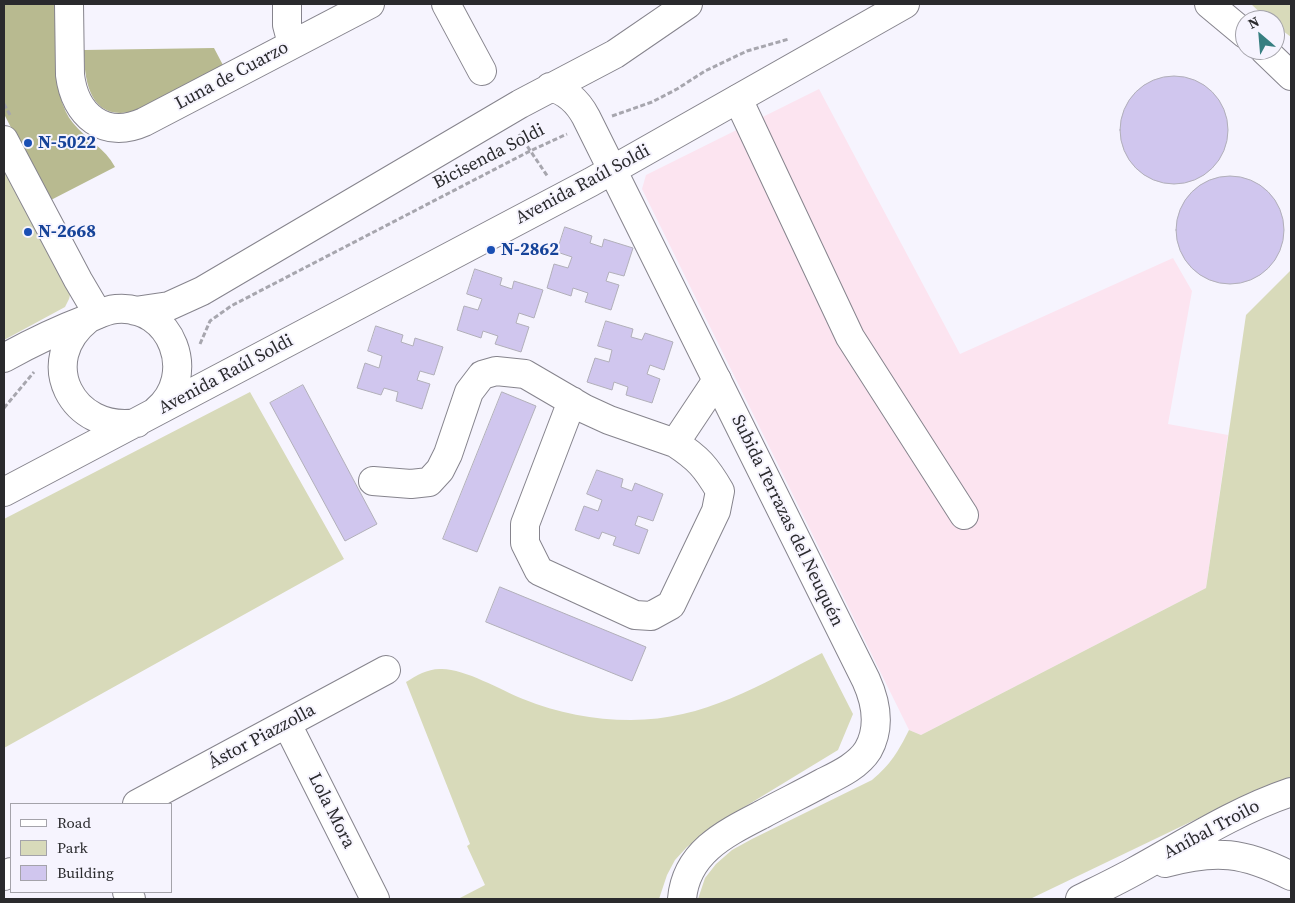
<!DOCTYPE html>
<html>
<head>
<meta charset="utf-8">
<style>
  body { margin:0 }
  #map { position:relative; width:1295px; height:903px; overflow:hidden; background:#f6f4fe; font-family:"Source Serif 4",serif }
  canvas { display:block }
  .frame { position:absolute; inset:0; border:5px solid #2a2a2d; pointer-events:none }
  .legend { position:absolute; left:10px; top:803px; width:162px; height:90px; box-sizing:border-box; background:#f6f4fe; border:1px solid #a4a3aa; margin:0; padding:6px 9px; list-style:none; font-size:15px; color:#2a2a2d }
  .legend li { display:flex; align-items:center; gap:10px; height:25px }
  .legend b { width:25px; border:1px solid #a4a3aa }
  .north { position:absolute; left:1235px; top:10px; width:50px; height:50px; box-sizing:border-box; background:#f6f4fe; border:1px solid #a4a3aa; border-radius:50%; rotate:333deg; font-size:14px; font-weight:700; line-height:20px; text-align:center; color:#2a2a2d }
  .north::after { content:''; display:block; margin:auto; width:18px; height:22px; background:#377f81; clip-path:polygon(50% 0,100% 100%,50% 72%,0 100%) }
</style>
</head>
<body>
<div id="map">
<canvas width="1295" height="903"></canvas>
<div class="frame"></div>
<ul class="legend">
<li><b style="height:6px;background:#fff"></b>Road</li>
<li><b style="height:14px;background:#d8daba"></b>Park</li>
<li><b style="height:14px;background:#d0c6ee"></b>Building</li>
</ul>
<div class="north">N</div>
</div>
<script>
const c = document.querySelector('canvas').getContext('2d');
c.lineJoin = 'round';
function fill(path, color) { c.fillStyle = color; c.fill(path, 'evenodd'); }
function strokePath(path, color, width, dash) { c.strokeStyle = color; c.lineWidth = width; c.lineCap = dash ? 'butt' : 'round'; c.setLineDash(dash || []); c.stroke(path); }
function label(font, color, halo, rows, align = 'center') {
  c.font = font + ' "Source Serif 4",serif'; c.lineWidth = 4; c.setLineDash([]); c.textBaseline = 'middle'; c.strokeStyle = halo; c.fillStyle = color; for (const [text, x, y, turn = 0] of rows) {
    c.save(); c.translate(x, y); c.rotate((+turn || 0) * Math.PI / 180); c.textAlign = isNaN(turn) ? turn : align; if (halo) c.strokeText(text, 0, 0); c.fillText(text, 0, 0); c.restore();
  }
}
const industrial = new Path2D(`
  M 819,89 L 960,354 L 1173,258 L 1192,291 L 1168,424 L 1228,435 L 1206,588 L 921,735 L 909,730 L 642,189 L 646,175 Z`);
const green = new Path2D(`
  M 1251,4 L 1291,4 L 1291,37 L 1275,25 L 1275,20 L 1268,20 Z
  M 4,166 L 70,295 L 69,299 L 65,307 L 4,340 Z
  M 1291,270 L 1291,777 L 1205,815 L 1030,899 L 698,899 L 705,878 L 716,864 L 732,850 L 752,839 L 872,780 C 891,764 898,752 909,730 L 921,735 L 1206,588 L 1246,315 Z
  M 250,392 L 344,559 L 4,748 L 4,519 Z
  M 822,653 L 853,714 L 838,750 L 718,823 L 687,847 L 675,860 L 667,875 L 659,899 L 458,899 L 485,885 L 467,846 L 470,844 L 406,682 C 417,675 429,668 442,669 C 465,669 501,690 523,699 C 558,713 593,720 631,720 C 704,720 760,685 822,653 Z`);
const forest = new Path2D(`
  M 4,4 L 57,4 C 57,39 50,95 73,123 C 86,139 105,148 115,167 L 49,201 L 4,114 Z
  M 214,48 L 224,67 C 206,76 187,85 169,95 C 158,101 147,108 134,111 C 91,122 84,83 84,50 Z`);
const building = new Path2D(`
  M1120 130a54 54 0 1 1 108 0a54 54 0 1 1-108 0Z
  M1176 230a54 54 0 1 1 108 0a54 54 0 1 1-108 0Z
  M 565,227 L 592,236 L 590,243 L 602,247 L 604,239 L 633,248 L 624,276 L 609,272 L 606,281 L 619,285 L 611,310 L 585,302 L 588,293 L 573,288 L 571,296 L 547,288 L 554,264 L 568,268 L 572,257 L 557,252 Z
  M 475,269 L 502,278 L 500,285 L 512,289 L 514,281 L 543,290 L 534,318 L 519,313 L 516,323 L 529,327 L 521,352 L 495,344 L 498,336 L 483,331 L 481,338 L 457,330 L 464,306 L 478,310 L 482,299 L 467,294 Z
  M 606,321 L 633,329 L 631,337 L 642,340 L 645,333 L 673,342 L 664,370 L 650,365 L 647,374 L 660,379 L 652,403 L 626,395 L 628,387 L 614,382 L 612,390 L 587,382 L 595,358 L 609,362 L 612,350 L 598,346 Z
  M 376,326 L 403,335 L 401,342 L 413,346 L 415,338 L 443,347 L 434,375 L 420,371 L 417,380 L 430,384 L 422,409 L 396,401 L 398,392 L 384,388 L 381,395 L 357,388 L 365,363 L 379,368 L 382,356 L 368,351 Z
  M 303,385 L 377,524 L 345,541 L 270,403 Z
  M 502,392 L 536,406 L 477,552 L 443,539 Z
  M 597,470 L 623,479 L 621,487 L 632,491 L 635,483 L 663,494 L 653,521 L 638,516 L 635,525 L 648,530 L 639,554 L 613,545 L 616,537 L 602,532 L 599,539 L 575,530 L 584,506 L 598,511 L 602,500 L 587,494 Z
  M 500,587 L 646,647 L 632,681 L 486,622 Z`);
const path = new Path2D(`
  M 4,104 L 10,115
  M 612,116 L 652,102 L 677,89 L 705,71 L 747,51 L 789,39
  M 519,134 L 548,177
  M 200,344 L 210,321 L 231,306 L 530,151 L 567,134
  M 4,408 L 34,372`);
const minor = new Path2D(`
  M 69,4 L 70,75 C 75,115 104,140 144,122 L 370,4
  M 287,4 L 287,25 L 292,44
  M 446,4 L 482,71
  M 1209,4 L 1245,34
  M 1264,50 L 1291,76
  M 738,99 L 850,337 L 964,515
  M 4,140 L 78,280 L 98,314
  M 572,401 L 525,524 L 525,543 L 539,571 L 635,615 L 651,616 L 671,605 L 716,511 L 720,491 C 706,467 698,458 675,443
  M 373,481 L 411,484 L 429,482 L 440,470 L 448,454 L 469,392 L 482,375 L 496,371 L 525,374 L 585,409 L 609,420 L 675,443 L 717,380
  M 287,724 L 375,899
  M 137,804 L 386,670
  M 1165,863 C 1216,849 1244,852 1291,876
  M 4,876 L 11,872
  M 127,892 L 131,899
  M 1080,899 C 1098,890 1117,881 1135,871 C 1186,843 1235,811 1291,792`);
const major = new Path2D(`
  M 550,87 C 567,91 578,102 586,117 L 866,680 C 876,702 881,727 868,750 C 858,766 838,775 822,783 C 802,794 781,804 761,815 C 724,834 686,853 682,899
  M 135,311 L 169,306 L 202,291 L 520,104 L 615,54 L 688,4
  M 88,319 C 35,361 72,433 137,423
  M 4,358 C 31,343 58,330 87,319 C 97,315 105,310 116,309 C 172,304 199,376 156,411
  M 4,492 L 591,182 L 905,4`);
const markers = [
  [28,143,5,"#1a4fb4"],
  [28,232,5,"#1a4fb4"],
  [491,250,5,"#1a4fb4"]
];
const streetNames = [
  ["Luna de Cuarzo",232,76,-28],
  ["Bicisenda Soldi",489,157,-27],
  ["Avenida Raúl Soldi",583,185,-28],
  ["Avenida Raúl Soldi",226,375,-28],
  ["Subida Terrazas del Neuquén",787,521,64],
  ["Ástor Piazzolla",262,737,-28],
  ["Lola Mora",331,811,63],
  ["Aníbal Troilo",1212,830,-28]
];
const transitNames = [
  ["N-5022",38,143],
  ["N-2668",38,232],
  ["N-2862",501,250]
];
fill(industrial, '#fce4f0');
fill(green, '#d8daba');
fill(forest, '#b8ba90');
fill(building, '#d0c6ee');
strokePath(building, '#b1afb9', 1);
strokePath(minor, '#86848d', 30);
strokePath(major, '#86848d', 30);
strokePath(path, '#a7a6ae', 3, [5, 2.5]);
strokePath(minor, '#fff', 28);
strokePath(major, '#fff', 28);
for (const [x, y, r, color] of markers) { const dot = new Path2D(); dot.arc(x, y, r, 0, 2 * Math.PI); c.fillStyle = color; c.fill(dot); strokePath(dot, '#f6f4fe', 2); }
label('18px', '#2a2a2d', '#f6f4fe', streetNames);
label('bold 18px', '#164399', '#f6f4fe', transitNames, 'left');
</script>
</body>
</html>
